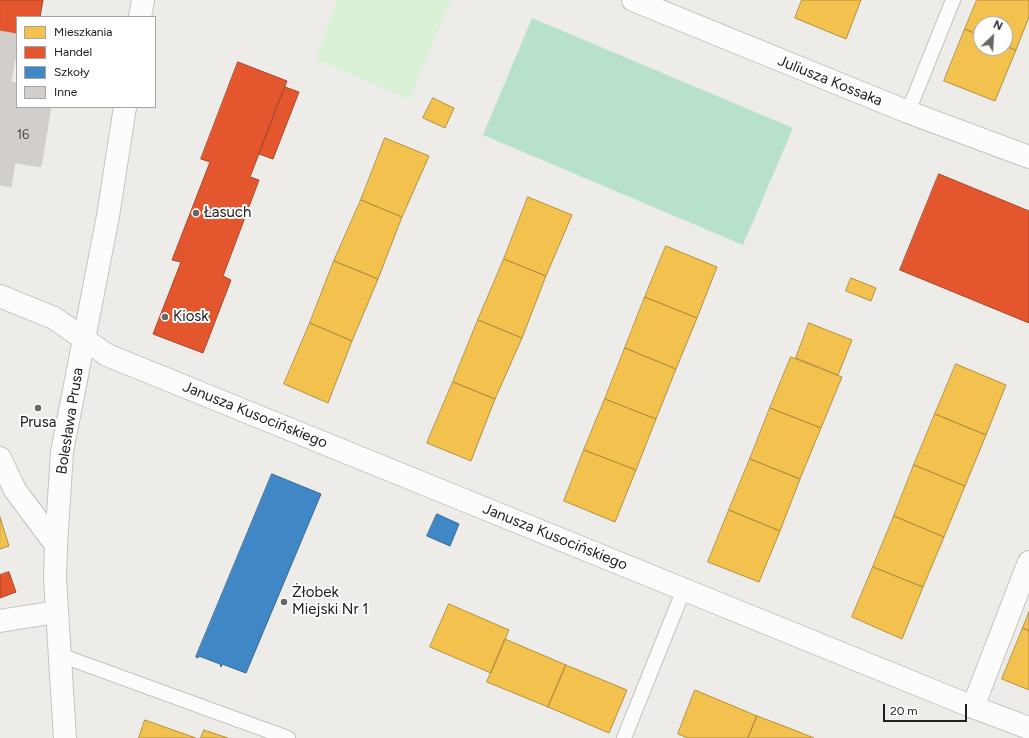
<!DOCTYPE html>
<html>
<head>
<meta charset="utf-8">
<style>
  body { margin:0 }
  #map { position:relative; width:1029px; height:738px; overflow:hidden; background:#eeece9; font-family:Figtree,sans-serif }
  canvas { display:block }
  .legend { position:absolute; left:16px; top:16px; width:140px; height:92px; box-sizing:border-box; background:#fff; border:1px solid #a6a6a6; margin:0; padding:5px 7px; list-style:none; font-size:12px; color:#202020 }
  .legend li { display:flex; align-items:center; gap:8px; height:20px }
  .legend b { width:20px; border:1px solid #a6a6a6 }
  .north { position:absolute; left:973px; top:16px; width:40px; height:40px; box-sizing:border-box; background:#fff; border:1px solid #a6a6a6; border-radius:50%; rotate:25deg; font-size:11px; font-weight:700; line-height:16px; text-align:center; color:#202020 }
  .north::after { content:''; display:block; margin:auto; width:14px; height:18px; background:#686766; clip-path:polygon(50% 0,100% 100%,50% 72%,0 100%) }
  .scale { position:absolute; left:883px; top:704px; width:84px; height:18px; box-sizing:border-box; border:2px solid #202020; border-top:0; padding-left:5px; font-size:12px; line-height:14px; white-space:nowrap; color:#202020; -webkit-text-stroke:3px #fff; paint-order:stroke }
</style>
</head>
<body>
<div id="map">
<canvas width="1029" height="738"></canvas>
<ul class="legend">
<li><b style="height:11px;background:#f2c14e"></b>Mieszkania</li>
<li><b style="height:11px;background:#e4572e"></b>Handel</li>
<li><b style="height:11px;background:#3f88c5"></b>Szkoły</li>
<li><b style="height:11px;background:#d1cecc"></b>Inne</li>
</ul>
<div class="north">N</div>
<div class="scale">20 m</div>
</div>
<script>
const c = document.querySelector('canvas').getContext('2d');
c.lineJoin = 'round';
function fill(path, color) { c.fillStyle = color; c.fill(path, 'evenodd'); }
function strokePath(path, color, width, dash) { c.strokeStyle = color; c.lineWidth = width; c.lineCap = dash ? 'butt' : 'round'; c.setLineDash(dash || []); c.stroke(path); }
function label(font, color, halo, rows, align = 'center') {
  c.font = font + ' Figtree,sans-serif'; c.lineWidth = 4; c.setLineDash([]); c.textBaseline = 'middle'; c.strokeStyle = halo; c.fillStyle = color; for (const [text, x, y, turn = 0] of rows) {
    c.save(); c.translate(x, y); c.rotate((+turn || 0) * Math.PI / 180); c.textAlign = isNaN(turn) ? turn : align; if (halo) c.strokeText(text, 0, 0); c.fillText(text, 0, 0); c.restore();
  }
}
const park = new Path2D(`
  M 337,0 L 451,0 L 409,100 L 316,59 Z`);
const pitch = new Path2D(`
  M 532,18 L 793,128 L 743,245 L 483,135 Z`);
const homes = new Path2D(`
  M 802,0 L 861,0 L 846,39 L 795,18 Z
  M 977,0 L 1029,0 L 1029,17 L 1016,50 L 1005,46 L 1005,24 L 981,24 L 981,36 L 965,29 Z
  M 965,29 L 981,36 L 981,48 L 1005,48 L 1005,46 L 1016,50 L 995,101 L 944,81 Z
  M 433,98 L 454,108 L 445,128 L 423,118 Z
  M 385,138 L 429,156 L 402,217 L 361,200 Z
  M 528,197 L 572,215 L 546,276 L 504,259 Z
  M 361,200 L 402,217 L 378,279 L 334,261 Z
  M 666,246 L 717,267 L 697,318 L 645,297 Z
  M 504,259 L 546,276 L 522,338 L 478,320 Z
  M 334,261 L 378,279 L 352,341 L 310,323 Z
  M 851,278 L 876,288 L 871,301 L 846,291 Z
  M 645,297 L 697,318 L 676,369 L 625,348 Z
  M 478,320 L 522,338 L 495,399 L 453,382 Z
  M 310,323 L 352,341 L 328,403 L 284,384 Z
  M 809,323 L 852,340 L 838,375 L 796,358 Z
  M 625,348 L 676,369 L 656,419 L 605,399 Z
  M 791,357 L 842,377 L 821,428 L 770,408 Z
  M 956,364 L 1006,385 L 986,435 L 935,414 Z
  M 453,382 L 495,399 L 471,461 L 427,443 Z
  M 605,399 L 656,419 L 636,470 L 584,450 Z
  M 770,408 L 821,428 L 800,479 L 750,459 Z
  M 935,414 L 986,435 L 965,486 L 914,465 Z
  M 584,450 L 636,470 L 615,522 L 564,501 Z
  M 750,459 L 800,479 L 780,531 L 729,510 Z
  M 914,465 L 965,486 L 944,537 L 894,516 Z
  M 729,510 L 780,531 L 759,582 L 708,562 Z
  M 894,516 L 944,537 L 923,587 L 873,567 Z
  M 0,517 L 9,546 L 0,549 Z
  M 873,567 L 923,587 L 902,639 L 852,617 Z
  M 449,604 L 509,630 L 491,673 L 430,647 Z
  M 1029,612 L 1029,631 L 1023,628 Z
  M 1023,628 L 1029,631 L 1029,690 L 1002,679 Z
  M 505,639 L 566,665 L 548,707 L 487,682 Z
  M 566,665 L 627,690 L 609,733 L 548,707 Z
  M 695,690 L 757,716 L 748,738 L 688,738 L 678,734 Z
  M 757,716 L 789,728 L 814,738 L 748,738 Z
  M 145,720 L 173,730 L 196,738 L 139,738 Z
  M 204,730 L 228,738 L 201,738 Z`);
const shops = new Path2D(`
  M 0,0 L 43,0 L 40,17 L 17,17 L 17,34 L 0,31 Z
  M 238,62 L 287,81 L 250,177 L 259,180 L 223,276 L 231,280 L 203,353 L 153,334 L 181,262 L 172,260 L 210,162 L 201,159 Z
  M 285,87 L 299,92 L 273,159 L 259,154 Z
  M 939,174 L 1029,211 L 1029,323 L 900,270 Z
  M 9,572 L 16,592 L 0,598 L 0,575 Z`);
const schools = new Path2D(`
  M 272,474 L 321,494 L 246,673 L 222,664 L 221,667 L 220,664 L 199,656 L 198,658 L 196,657 Z
  M 437,514 L 459,524 L 450,546 L 427,536 Z`);
const building = new Path2D(`
  M 0,31 L 17,34 L 17,48 L 11,82 L 17,83 L 17,107 L 51,107 L 41,167 L 15,163 L 11,187 L 0,185 Z`);
const service = new Path2D(`
  M 908,112 L 953,0
  M 60,655 L 288,738
  M 624,738 L 684,589`);
const minor = new Path2D(`
  M 633,0 L 908,112 L 1029,157
  M 0,296 L 54,318 L 107,355 L 973,707 L 1029,728
  M 0,458 L 15,490 L 56,545
  M 0,621 L 56,612
  M 973,707 L 1029,562`);
const tertiary = new Path2D(`
  M 140,17 L 143,0
  M 65,738 L 55,578 L 56,545 L 62,452 L 108,216 L 125,107`);
const markers = [
  [196,213,4,"#686766"],
  [165,317,4,"#686766"],
  [38,408,4,"#686766"],
  [284,602,4,"#686766"]
];
const numberNames = [
  ["16",23,135]
];
const streetNames = [
  ["Juliusza Kossaka",830,81,22],
  ["Janusza Kusocińskiego",255,415,22],
  ["Bolesława Prusa",70,421,-81],
  ["Janusza Kusocińskiego",555,537,22]
];
const poiNames = [
  ["Łasuch",204,213],
  ["Kiosk",173,317],
  ["Prusa",38,423,"center"],
  ["Żłobek",292,593],
  ["Miejski Nr 1",292,610]
];
fill(park, '#daf1d7');
fill(pitch, '#b8e1cc');
fill(homes, '#f2c14e');
strokePath(homes, '#b39140', 1);
fill(shops, '#e4572e');
strokePath(shops, '#a9462a', 1);
fill(schools, '#3f88c5');
strokePath(schools, '#366994', 1);
fill(building, '#d1cecc');
strokePath(building, '#d1cecb', 1);
strokePath(service, '#c4c3c1', 16);
strokePath(minor, '#c4c3c1', 24);
strokePath(tertiary, '#c4c3c1', 24);
strokePath(service, '#fcfcfc', 14);
strokePath(minor, '#fcfcfc', 22);
strokePath(tertiary, '#fcfcfc', 22);
for (const [x, y, r, color] of markers) { const dot = new Path2D(); dot.arc(x, y, r, 0, 2 * Math.PI); c.fillStyle = color; c.fill(dot); strokePath(dot, '#fff', 1.5); }
label('13px', '#4c4c4b', null, numberNames);
label('15px', '#202020', '#fff', streetNames);
label('15px', '#202020', '#fff', poiNames, 'left');
</script>
</body>
</html>
